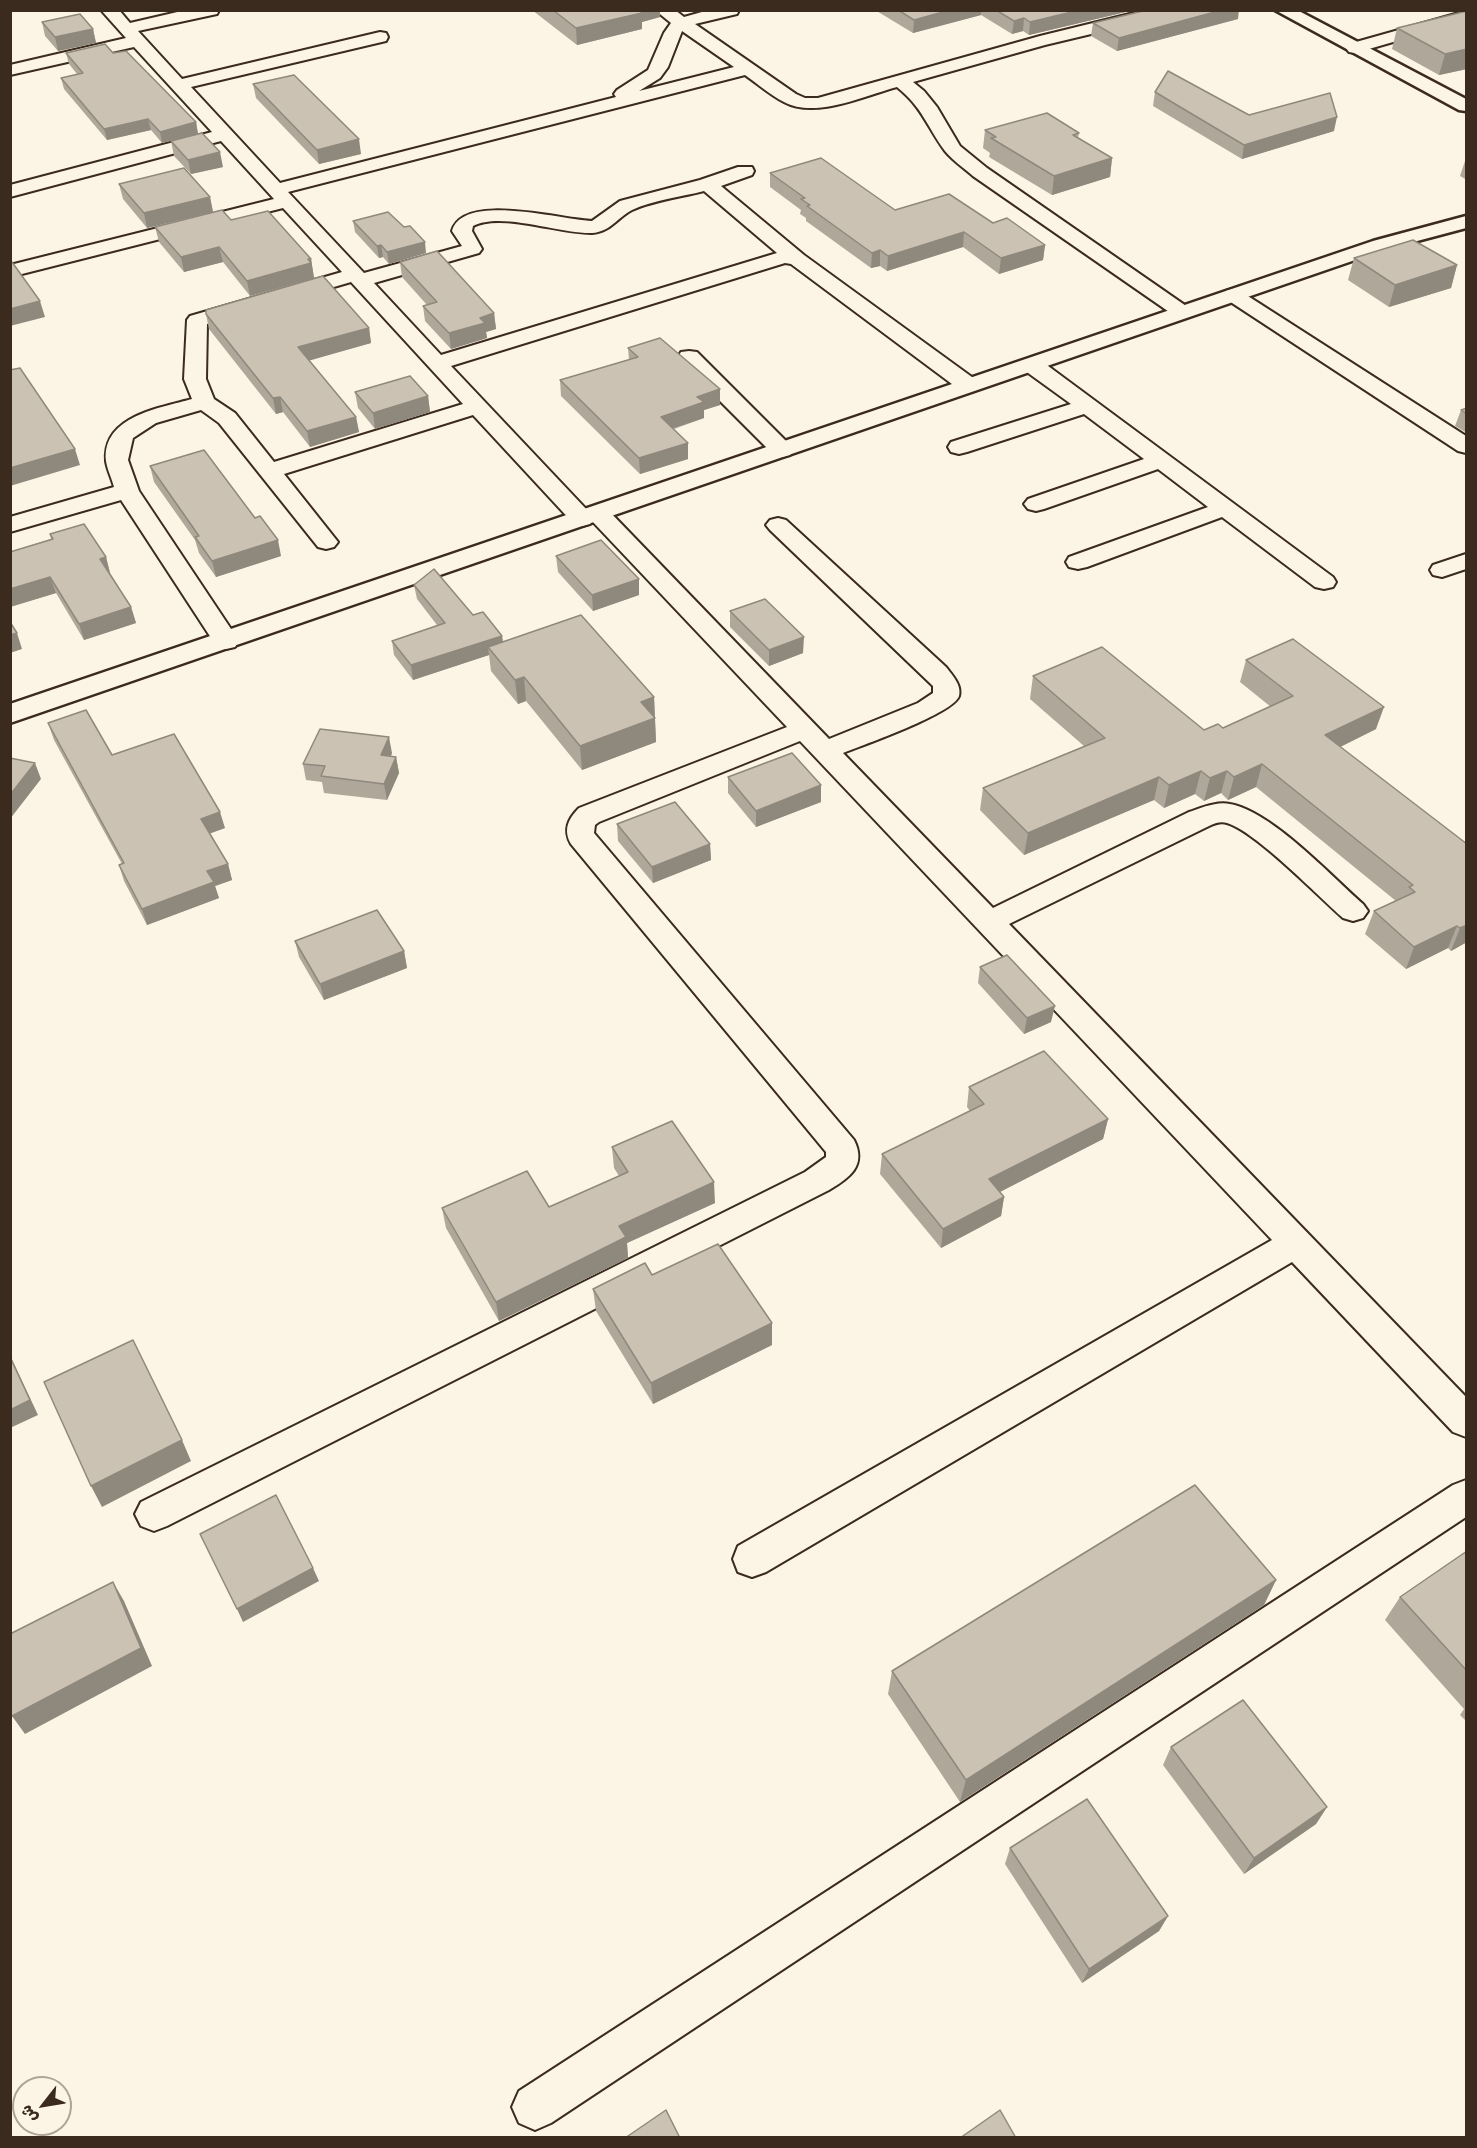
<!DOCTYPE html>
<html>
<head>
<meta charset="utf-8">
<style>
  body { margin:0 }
  #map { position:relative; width:1477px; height:2148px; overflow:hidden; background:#fcf5e5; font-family:"Patrick Hand","Playpen Sans Arabic",sans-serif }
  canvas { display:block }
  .frame { position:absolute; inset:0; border:12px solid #3b2a1e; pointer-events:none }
  .north { position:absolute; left:12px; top:2076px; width:60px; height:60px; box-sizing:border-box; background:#fcf5e5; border:2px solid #afa495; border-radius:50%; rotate:239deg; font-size:16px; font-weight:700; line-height:24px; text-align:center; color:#3b2a1e }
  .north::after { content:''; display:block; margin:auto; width:21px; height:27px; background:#3b2a1e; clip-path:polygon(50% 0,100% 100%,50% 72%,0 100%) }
</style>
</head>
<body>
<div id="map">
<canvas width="1477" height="2148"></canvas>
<div class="frame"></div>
<div class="north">ش</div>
</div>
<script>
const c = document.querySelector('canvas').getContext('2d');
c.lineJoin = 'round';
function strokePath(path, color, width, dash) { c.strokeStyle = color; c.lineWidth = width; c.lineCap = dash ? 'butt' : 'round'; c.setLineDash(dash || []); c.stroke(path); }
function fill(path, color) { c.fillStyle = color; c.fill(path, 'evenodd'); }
const minor = new Path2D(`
  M 101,10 L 119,10 L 130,23 L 186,10 L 219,10 L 217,14 L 138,31 L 182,79 L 380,32 L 386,33 L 388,37 L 386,41 L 191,87 L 280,183 L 616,97 L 614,94 L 617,90 L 648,70 L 664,33 L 671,23 L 655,10 L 675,10 L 684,17 L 709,10 L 739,10 L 737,14 L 695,24 L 796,94 L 805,98 L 818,98 L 1040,36 L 1146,10 L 1177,10 L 1175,14 L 1045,45 L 913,82 L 924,91 L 937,107 L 960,146 L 987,168 L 1189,308 L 1192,312 L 1189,316 L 1182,318 L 1175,316 L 973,176 C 964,168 952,160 945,151 C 926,125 923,108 897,87 C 864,96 815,119 784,102 C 770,95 758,84 745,75 L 288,192 L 364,273 L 462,246 L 452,231 C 463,192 561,220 592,221 L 620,201 L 700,180 L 738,167 L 752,167 L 754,171 L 752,175 L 721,186 L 804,255 L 976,380 L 979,385 L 976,390 L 968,392 L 960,390 L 791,264 L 785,263 L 451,366 L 588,511 L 598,506 L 606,508 L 829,739 L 918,703 L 933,693 L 933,686 L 770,530 L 766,525 L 770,520 L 778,518 L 786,520 L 946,667 C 952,675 962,685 959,696 C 954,713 863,745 843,753 L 993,908 L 1189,812 C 1201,808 1217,801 1230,804 C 1271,811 1331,876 1363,904 L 1368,911 L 1363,918 L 1353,921 L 1343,918 C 1318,896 1255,831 1227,823 C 1221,821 1215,823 1209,826 L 1009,924 L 1466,1397 L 1466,1437 L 1453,1432 L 1292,1262 L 766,1572 L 752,1577 L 738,1572 L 733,1559 L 738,1546 L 1272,1240 L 800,741 L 599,822 L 595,825 L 594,833 L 854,1140 C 867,1166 849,1178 829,1190 L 167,1526 L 154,1531 L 141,1526 L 135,1514 L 141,1502 L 805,1172 L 826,1157 L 826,1152 L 571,844 C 563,830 568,819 579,808 L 787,727 L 592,521 L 590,524 L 582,526 L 574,524 L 473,415 L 284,474 L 338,542 L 334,547 L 326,549 L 318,547 L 219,423 L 201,410 L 156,423 L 133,438 L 128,460 L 139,491 L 239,641 L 235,647 L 226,649 L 217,647 L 121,500 L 10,532 L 10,517 L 114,487 C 112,479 107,469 106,461 C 102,416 160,408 192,399 L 184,379 L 187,320 L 190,316 L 342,272 L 283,208 L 10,277 L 10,265 L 274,199 L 221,141 L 10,197 L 10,185 L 212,132 L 134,47 L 10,75 L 10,65 L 126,38 ZM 682,31 L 734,67 L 639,91 L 660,78 L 668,67 ZM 704,191 L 777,253 L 441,355 L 374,283 L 479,253 L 482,249 L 472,231 L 473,226 C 501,211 560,234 592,233 C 610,232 618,217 632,210 C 653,200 681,197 704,191 ZM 351,282 L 463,404 L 274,462 L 235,413 L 214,399 L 206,379 L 207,324 Z
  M 1466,11 L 1466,21 L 1355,53 L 1349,52 L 1346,48 L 1349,44 Z
  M 1233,289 L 1240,291 L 1466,436 L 1466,453 L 1458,451 L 1226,299 L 1223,295 L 1226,291 Z
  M 689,351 L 697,352 L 790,445 L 793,450 L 790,455 L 782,457 L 774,455 L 681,362 L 678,357 L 681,352 Z
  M 1032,359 L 1040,360 L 1333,577 L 1336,582 L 1333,587 L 1324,589 L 1315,587 L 1222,517 L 1087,567 L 1078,569 L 1069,567 L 1066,562 L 1069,557 L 1208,507 L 1158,469 L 1044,509 L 1036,511 L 1028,509 L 1024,504 L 1028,499 L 1144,459 L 1084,414 L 967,452 L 959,454 L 951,452 L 948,447 L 951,442 L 1071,404 L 1024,370 L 1021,365 L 1024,360 Z
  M 1466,554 L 1466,569 L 1442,577 L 1433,575 L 1430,570 L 1433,565 Z
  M 1466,1480 L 1466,1517 L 551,2123 L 535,2130 L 519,2123 L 512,2107 L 519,2091 L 1453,1485 Z`);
const secondary = new Path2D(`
  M 1275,10 L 1297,10 L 1466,99 L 1466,111 L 1459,110 Z
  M 1466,216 L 1466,228 L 1387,249 L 10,723 L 10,704 L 1373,241 Z`);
const wall = new Path2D(`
  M 532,10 L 660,10 L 660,17 L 642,22 L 642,29 L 577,45 Z
  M 875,10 L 1134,10 L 1029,35 L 1023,31 L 1012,34 L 981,15 L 913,33 Z
  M 1467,11 L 1467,69 L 1439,75 L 1392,49 L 1397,28 Z
  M 1238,19 L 1117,51 L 1091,36 L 1093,23 Z
  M 42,22 L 93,29 L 96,43 L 58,51 L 45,36 Z
  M 66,53 L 113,53 L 196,122 L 198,134 L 162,143 L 151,130 L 107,140 L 64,89 L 61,78 L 77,74 L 69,64 Z
  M 253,84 L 361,154 L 319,164 L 256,98 Z
  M 1155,92 L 1249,115 L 1334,131 L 1242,159 L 1153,106 Z
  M 985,130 L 1079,133 L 1078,138 L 1112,158 L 1110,177 L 1052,195 L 989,157 L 990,153 L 983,148 Z
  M 171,141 L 223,167 L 191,174 L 174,156 Z
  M 1467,155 L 1467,180 L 1460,176 Z
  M 770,173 L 895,210 L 993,223 L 1045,245 L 1043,260 L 999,274 L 963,247 L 887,271 L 880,266 L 871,268 L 806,221 L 806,218 L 800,214 L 801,210 L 770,187 Z
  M 119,184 L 210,197 L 213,212 L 147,228 L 123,199 Z
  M 231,220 L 311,259 L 314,278 L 250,296 L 223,262 L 184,272 L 159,242 L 155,227 Z
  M 353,221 L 426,253 L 389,264 L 383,257 L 379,258 L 355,232 Z
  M 1354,258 L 1457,265 L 1451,288 L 1389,307 L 1348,280 Z
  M 400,262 L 494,313 L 496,329 L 486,332 L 487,338 L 451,349 L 425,321 L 423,306 L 427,305 L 402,277 Z
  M 206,314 L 369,328 L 371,343 L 309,360 L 356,417 L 359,432 L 310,447 L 283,412 L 276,414 L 209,329 Z
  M 628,348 L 720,405 L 704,410 L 704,418 L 674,429 L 688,443 L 688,459 L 640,474 L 561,396 L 560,380 L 629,360 Z
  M 355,392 L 428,396 L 430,412 L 375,429 L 358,408 Z
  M 1467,408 L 1467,433 L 1455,426 L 1461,410 Z
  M 150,466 L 281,556 L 216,577 L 199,553 L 195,540 L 154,482 Z
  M 50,534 L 106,557 L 110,573 L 131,607 L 136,623 L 84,640 L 56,593 L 10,607 L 10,552 L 51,539 Z
  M 556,556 L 639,595 L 593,611 L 558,572 Z
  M 414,585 L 473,615 L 502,636 L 503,642 L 654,697 L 656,742 L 582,770 L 526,701 L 518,704 L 491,671 L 489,655 L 413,680 L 394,655 L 392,641 L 437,625 L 417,599 Z
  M 730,611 L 803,653 L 769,666 L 730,627 Z
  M 1246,660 L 1376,729 L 1340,747 L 1467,844 L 1467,942 L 1451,951 L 1448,948 L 1406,969 L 1365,934 L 1374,911 L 1396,901 L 1256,787 L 1228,800 L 1221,793 L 1204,801 L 1195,794 L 1164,808 L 1154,800 L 1024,855 L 980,810 L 983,788 L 1084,746 L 1030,699 L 1033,676 L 1204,730 L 1223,728 L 1271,707 L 1240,682 Z
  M 48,723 L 112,755 L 225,828 L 210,833 L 228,864 L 232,880 L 215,886 L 219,898 L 147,925 L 124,881 L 119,865 L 122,864 L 54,740 Z
  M 392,753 L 391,756 L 396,757 L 399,773 L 387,800 L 324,793 L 322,782 L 306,780 L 303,764 Z
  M 728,777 L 821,785 L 821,802 L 756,827 L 728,793 Z
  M 617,824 L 710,844 L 711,860 L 653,883 L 618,841 Z
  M 295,941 L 404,951 L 407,968 L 324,1000 L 299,957 Z
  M 980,967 L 1051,1022 L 1024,1034 L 978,983 Z
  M 969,1087 L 1108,1119 L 1103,1139 L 1000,1192 L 1004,1197 L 1001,1216 L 941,1248 L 880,1174 L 882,1154 L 970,1111 L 967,1107 Z
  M 612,1147 L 715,1203 L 627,1243 L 628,1258 L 499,1321 L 446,1228 L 442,1208 L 549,1207 L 619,1176 L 614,1168 Z
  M 652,1275 L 772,1323 L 772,1345 L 653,1404 L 596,1311 L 593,1289 Z
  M 1467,1551 L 1467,1722 L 1460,1715 L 1464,1709 L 1385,1620 L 1400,1597 Z
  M 1276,1580 L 1264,1605 L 960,1802 L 888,1694 L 892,1671 Z
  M 1171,1747 L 1327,1807 L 1316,1824 L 1244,1874 L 1163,1765 Z
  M 1010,1848 L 1168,1916 L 1159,1931 L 1082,1983 L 1005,1864 Z`);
const shadedWall = new Path2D(`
  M 634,10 L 660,10 L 660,17 L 642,22 L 642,29 L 577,45 L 576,28 Z
  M 950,10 L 981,10 L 981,15 L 913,33 L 914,20 Z
  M 1080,10 L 1134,10 L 1029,35 L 1030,22 Z
  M 1222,10 L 1239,10 L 1238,19 L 1117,51 L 1119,38 Z
  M 1024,18 L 1023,31 L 1012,34 L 1014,21 Z
  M 93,29 L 96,43 L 58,51 L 55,37 Z
  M 1467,49 L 1467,69 L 1439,75 L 1445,54 Z
  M 1337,117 L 1334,131 L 1242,159 L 1244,145 Z
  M 148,119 L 151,130 L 107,140 L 104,129 Z
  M 196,122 L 198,134 L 162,143 L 160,132 Z
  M 359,139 L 361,154 L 319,164 L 317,150 Z
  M 220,152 L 223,167 L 191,174 L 188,160 Z
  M 1112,158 L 1110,177 L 1052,195 L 1054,176 Z
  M 210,197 L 213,212 L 147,228 L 144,213 Z
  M 964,232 L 963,247 L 887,271 L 888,256 Z
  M 425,242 L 426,253 L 389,264 L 387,252 Z
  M 381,245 L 383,257 L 379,258 L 377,246 Z
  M 1045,245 L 1043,260 L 999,274 L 1001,258 Z
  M 219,247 L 223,262 L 184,272 L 181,257 Z
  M 880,250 L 880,266 L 871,268 L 872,253 Z
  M 311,259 L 314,278 L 250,296 L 247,281 Z
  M 1457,265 L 1451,288 L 1389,307 L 1395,285 Z
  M 40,301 L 45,317 L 10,326 L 10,309 Z
  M 494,313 L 496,329 L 486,332 L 487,338 L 451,349 L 449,333 L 480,318 Z
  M 369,328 L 371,343 L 301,363 L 298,347 Z
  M 720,389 L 720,405 L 704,410 L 704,418 L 662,432 L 661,417 L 697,397 Z
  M 428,396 L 430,412 L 375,429 L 373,413 Z
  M 280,397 L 283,412 L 276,414 L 273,398 Z
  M 356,417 L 359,432 L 310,447 L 307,431 Z
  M 688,443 L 688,459 L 640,474 L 639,458 Z
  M 75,449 L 80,465 L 10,486 L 10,468 Z
  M 278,540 L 281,556 L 216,577 L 212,561 Z
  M 106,557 L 110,573 L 105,575 L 100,559 Z
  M 50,577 L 56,593 L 10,607 L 10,589 Z
  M 639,579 L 639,595 L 593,611 L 592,595 Z
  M 131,607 L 136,623 L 84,640 L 79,624 Z
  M 17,633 L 22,649 L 10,653 L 10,635 Z
  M 502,636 L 504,650 L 488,647 L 489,655 L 413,680 L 411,665 Z
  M 804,637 L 803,653 L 769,666 L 769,650 Z
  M 524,677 L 526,701 L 518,704 L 515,680 Z
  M 654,697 L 656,742 L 582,770 L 580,746 L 641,702 Z
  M 1384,707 L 1376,729 L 1318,758 L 1325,735 Z
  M 389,737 L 392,753 L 384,771 L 381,755 Z
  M 396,757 L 399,773 L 387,800 L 384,784 Z
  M 35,763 L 41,779 L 10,819 L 10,795 Z
  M 1262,764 L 1256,787 L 1228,800 L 1234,777 Z
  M 1201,771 L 1195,794 L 1164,808 L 1169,785 Z
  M 1227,771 L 1221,793 L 1204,801 L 1210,778 Z
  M 1159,777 L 1154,800 L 1024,855 L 1028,833 Z
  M 821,785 L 821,802 L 756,827 L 756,811 Z
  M 220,812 L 225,828 L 206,835 L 201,819 Z
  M 710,844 L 711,860 L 653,883 L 652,867 Z
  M 228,864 L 232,880 L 215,886 L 219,898 L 147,925 L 142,909 L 207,871 Z
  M 1467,925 L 1467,942 L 1451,951 L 1460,928 Z
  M 1457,926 L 1448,948 L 1406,969 L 1414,947 Z
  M 404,951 L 407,968 L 324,1000 L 320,984 Z
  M 1055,1006 L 1051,1022 L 1024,1034 L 1027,1018 Z
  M 1108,1119 L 1103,1139 L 986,1199 L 989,1179 Z
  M 714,1182 L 715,1203 L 627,1243 L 628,1258 L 499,1321 L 496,1302 L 619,1226 Z
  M 1004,1197 L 1001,1216 L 941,1248 L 943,1229 Z
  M 772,1323 L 772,1345 L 653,1404 L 651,1383 Z
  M 10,1355 L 38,1415 L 10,1428 Z
  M 182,1440 L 191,1461 L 102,1507 L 91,1486 Z
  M 313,1568 L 319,1581 L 243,1622 L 237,1609 Z
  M 1276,1580 L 1264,1605 L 960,1802 L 966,1780 Z
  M 113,1582 L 124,1601 L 152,1666 L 25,1734 L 12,1716 Z
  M 1327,1807 L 1316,1824 L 1244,1874 L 1254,1858 Z
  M 1168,1916 L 1159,1931 L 1082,1983 L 1089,1969 Z`);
const building = new Path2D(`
  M 553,10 L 639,10 L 642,13 L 576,28 Z
  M 898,10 L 950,10 L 914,20 Z
  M 996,10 L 1080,10 L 1030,22 L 1024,18 L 1014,21 Z
  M 1147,10 L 1222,10 L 1119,38 L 1093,23 Z
  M 1467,11 L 1467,49 L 1445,54 L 1397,28 Z
  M 80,14 L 93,29 L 55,37 L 42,22 Z
  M 105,44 L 113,53 L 126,51 L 196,122 L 160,132 L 148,119 L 104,129 L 61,78 L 83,73 L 66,53 Z
  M 1168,71 L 1249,115 L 1330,93 L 1337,117 L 1244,145 L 1155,92 Z
  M 294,75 L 359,139 L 317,150 L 253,84 Z
  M 1047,113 L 1079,133 L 1073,135 L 1112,158 L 1054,176 L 991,138 L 996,137 L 985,130 Z
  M 202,133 L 220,152 L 188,160 L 171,141 Z
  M 821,158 L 895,210 L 949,194 L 993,223 L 1007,218 L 1045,245 L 1001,258 L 964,232 L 888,256 L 880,250 L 872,253 L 807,206 L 810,205 L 801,199 L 805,198 L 770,173 Z
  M 184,168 L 210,197 L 144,213 L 119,184 Z
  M 222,210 L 231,220 L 268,211 L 311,259 L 308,259 L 311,263 L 247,281 L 219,247 L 181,257 L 155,227 Z
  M 388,212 L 404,227 L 410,226 L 425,242 L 387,252 L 381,245 L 377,246 L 353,221 Z
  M 1413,240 L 1457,265 L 1395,285 L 1354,258 Z
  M 437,251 L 494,313 L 480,318 L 485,323 L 449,333 L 423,306 L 437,302 L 400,262 Z
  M 12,262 L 40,301 L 10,309 L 10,263 Z
  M 323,276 L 369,328 L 298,347 L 356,417 L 307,431 L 280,397 L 273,398 L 206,314 L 206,310 Z
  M 660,338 L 720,389 L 697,397 L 704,402 L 661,417 L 688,443 L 639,458 L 560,380 L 638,357 L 628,348 Z
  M 20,368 L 75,449 L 10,468 L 10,370 Z
  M 410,376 L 428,396 L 373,413 L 355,392 Z
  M 1467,408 L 1467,414 L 1461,410 Z
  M 204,450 L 255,518 L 260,516 L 278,540 L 212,561 L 195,537 L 199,536 L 150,466 Z
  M 84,524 L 106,557 L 100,559 L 131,607 L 79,624 L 50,577 L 10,589 L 10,552 L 53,539 L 50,534 Z
  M 601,540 L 639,579 L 592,595 L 556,556 Z
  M 434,569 L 473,615 L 483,612 L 502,636 L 411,665 L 392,641 L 445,623 L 414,585 Z
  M 765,599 L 804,637 L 769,650 L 730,611 Z
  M 581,615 L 654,697 L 641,702 L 655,718 L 580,746 L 524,677 L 515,680 L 488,647 Z
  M 10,622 L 17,633 L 10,635 Z
  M 1293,639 L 1384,707 L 1325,735 L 1467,844 L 1467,925 L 1460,928 L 1457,926 L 1414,947 L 1374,911 L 1415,892 L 1409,887 L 1413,885 L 1262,764 L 1234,777 L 1227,771 L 1210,778 L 1201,771 L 1169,785 L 1159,777 L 1028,833 L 983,788 L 1105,738 L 1033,676 L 1102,647 L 1204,730 L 1218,724 L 1223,728 L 1293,696 L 1246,660 Z
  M 86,710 L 112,755 L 174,734 L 220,812 L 201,819 L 228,864 L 207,871 L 214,882 L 142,909 L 119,865 L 124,863 L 48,723 Z
  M 320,729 L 389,737 L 381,755 L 396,757 L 384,784 L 321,776 L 325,766 L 303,764 Z
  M 792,753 L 821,785 L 756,811 L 728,777 Z
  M 10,758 L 35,763 L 10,795 Z
  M 675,802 L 710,844 L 652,867 L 617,824 Z
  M 377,910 L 404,951 L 320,984 L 295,941 Z
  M 1007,955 L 1055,1006 L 1027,1018 L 980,967 Z
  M 1044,1051 L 1108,1119 L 989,1179 L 1004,1197 L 943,1229 L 882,1154 L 984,1104 L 969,1087 Z
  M 672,1121 L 714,1182 L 619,1226 L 626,1237 L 496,1302 L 442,1208 L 527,1171 L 549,1207 L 628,1172 L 612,1147 Z
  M 718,1244 L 772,1323 L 651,1383 L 593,1289 L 645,1263 L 652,1275 Z
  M 133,1340 L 182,1440 L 91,1486 L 44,1382 Z
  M 10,1357 L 30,1400 L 10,1410 Z
  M 1195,1485 L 1276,1580 L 966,1780 L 892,1671 Z
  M 276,1495 L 313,1568 L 237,1609 L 200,1534 Z
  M 1467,1551 L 1467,1671 L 1400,1597 Z
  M 113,1582 L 141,1648 L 12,1716 L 10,1713 L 10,1634 Z
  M 1243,1700 L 1327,1807 L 1254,1858 L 1171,1747 Z
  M 1087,1799 L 1168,1916 L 1089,1969 L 1010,1848 Z
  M 666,2110 L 680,2138 L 625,2138 Z
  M 1000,2110 L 1016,2138 L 960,2138 Z`);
strokePath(minor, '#3b2a1e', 4);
strokePath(secondary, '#3b2a1e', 5);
fill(minor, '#fcf5e5');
fill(secondary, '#fcf5e5');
fill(wall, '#afa79a');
fill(shadedWall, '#8f887d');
fill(building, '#ccc2b3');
strokePath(building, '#8f887d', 1.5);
</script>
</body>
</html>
